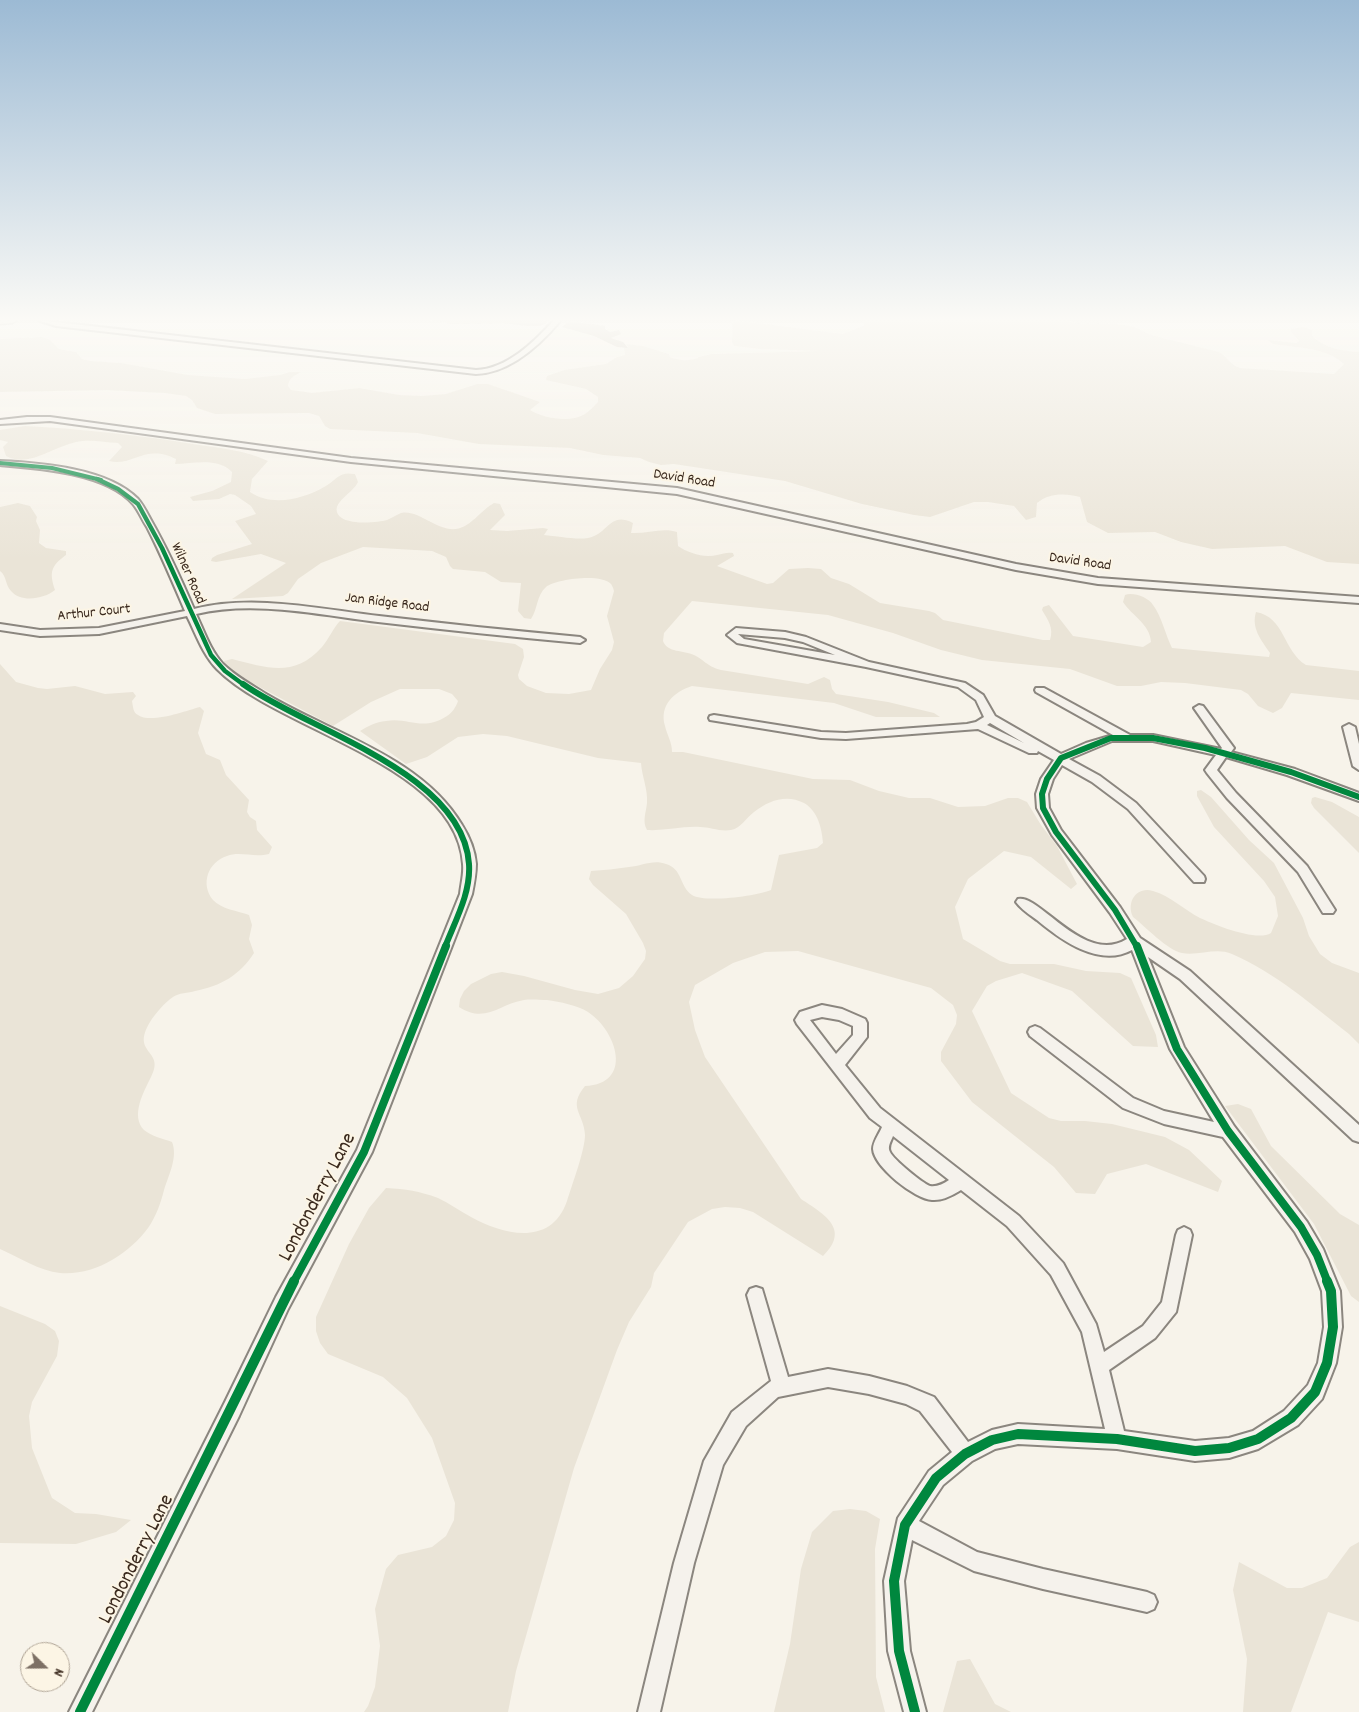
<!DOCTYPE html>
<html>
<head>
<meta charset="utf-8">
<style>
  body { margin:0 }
  #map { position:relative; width:1359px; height:1712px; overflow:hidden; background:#f7f3ea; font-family:Dekko,sans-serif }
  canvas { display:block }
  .north { position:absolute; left:20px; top:1642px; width:50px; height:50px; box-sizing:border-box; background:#fcf5e5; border:1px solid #afa495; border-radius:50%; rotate:112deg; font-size:14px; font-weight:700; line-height:20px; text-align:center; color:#3b2a1e }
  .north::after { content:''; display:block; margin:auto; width:18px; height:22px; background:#7d7065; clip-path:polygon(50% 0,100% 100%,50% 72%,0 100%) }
</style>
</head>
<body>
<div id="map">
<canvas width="1359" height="1712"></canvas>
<div class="north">N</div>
</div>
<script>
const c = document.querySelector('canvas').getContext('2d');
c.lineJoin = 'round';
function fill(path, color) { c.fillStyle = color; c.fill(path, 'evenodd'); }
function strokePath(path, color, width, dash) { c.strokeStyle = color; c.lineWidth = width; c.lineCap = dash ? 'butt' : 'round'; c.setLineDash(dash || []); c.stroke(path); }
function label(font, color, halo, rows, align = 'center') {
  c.font = font + ' Dekko,sans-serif'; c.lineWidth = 4; c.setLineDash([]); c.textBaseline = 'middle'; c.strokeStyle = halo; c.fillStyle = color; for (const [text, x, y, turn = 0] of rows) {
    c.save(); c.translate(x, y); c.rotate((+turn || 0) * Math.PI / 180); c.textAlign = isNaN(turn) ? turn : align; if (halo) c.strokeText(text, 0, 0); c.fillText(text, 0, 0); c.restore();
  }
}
const green = new Path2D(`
  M 733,320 L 842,334 L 864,326 L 864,320 L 1065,320 L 1075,323 L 1118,324 L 1134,327 L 1151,335 L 1219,352 C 1228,357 1230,365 1240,368 L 1334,374 L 1344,364 C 1326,347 1296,348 1273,344 L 1268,340 L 1296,343 L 1299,341 L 1291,332 L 1291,329 L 1304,327 L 1312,330 L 1312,336 C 1324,348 1342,351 1359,352 L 1359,564 L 1327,562 L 1285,546 L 1212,549 L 1181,542 L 1155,532 L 1108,533 L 1087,522 L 1080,497 C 1065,493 1049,493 1037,503 L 1036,517 L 1026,520 L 1014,506 L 988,502 L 974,502 L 930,517 L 914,515 L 862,504 L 785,481 L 674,464 L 661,465 L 649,462 L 640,458 L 603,455 L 570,448 L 479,444 L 417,433 L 330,429 L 325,426 L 319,416 L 309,413 L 215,414 L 197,408 L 192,400 L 186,396 L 165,393 L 107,390 L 0,392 L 0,339 L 42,337 L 49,339 L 59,349 L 76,352 L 82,359 L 90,361 L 121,363 L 188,375 L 245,379 L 280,375 L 290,372 L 301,372 C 294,376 289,378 288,386 L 291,390 L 312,393 L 359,388 L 399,395 L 422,396 L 446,394 L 477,384 L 488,384 L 540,402 L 530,410 C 542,418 570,423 583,415 C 589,412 594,406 598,402 L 598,397 L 586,389 L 546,380 L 547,376 L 564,370 L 606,364 L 617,357 L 625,355 L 624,348 L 628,347 L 626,344 L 643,346 L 669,354 L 670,357 C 680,361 688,361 698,358 L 698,357 L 712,354 L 818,351 L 760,349 L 734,346 L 732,342 Z
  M 25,426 C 82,429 138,435 193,444 C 219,448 245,450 268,461 L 252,479 L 250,492 C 272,507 303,499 324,487 C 337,480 338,471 355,474 L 358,482 C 354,492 334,501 337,512 C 341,526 376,523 387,520 C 392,518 396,515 401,513 C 418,509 436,531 456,529 C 471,527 481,510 494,503 L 500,504 L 505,515 L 490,530 L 507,531 L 543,528 L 548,529 L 544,535 C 558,536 575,540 588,538 C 609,534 609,511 633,523 L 631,533 C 646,534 663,527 677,532 L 678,546 C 688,553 704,558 717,555 C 723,554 727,552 733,553 L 734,556 L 717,566 L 767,584 L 773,583 L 789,569 L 808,568 L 821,569 L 831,578 L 849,584 L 880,603 L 929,611 L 935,613 L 943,620 L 1043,640 L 1050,640 C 1054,628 1048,620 1042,610 L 1043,607 L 1049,605 L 1073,636 L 1143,647 L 1151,642 C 1150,624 1132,616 1123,602 L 1125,595 C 1133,592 1148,597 1153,605 C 1161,615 1166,636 1172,648 L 1269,657 L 1270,653 C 1261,640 1251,628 1256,612 C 1285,617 1283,651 1306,665 L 1359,671 L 1359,700 L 1291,693 L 1282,708 L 1273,713 L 1258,706 L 1248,694 L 1241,690 L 1185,683 L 1161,682 L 1141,686 L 1117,686 L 1070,669 L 982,660 L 941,650 L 893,633 L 828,615 L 692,601 L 664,633 L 663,641 C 667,653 684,650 694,655 C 705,660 706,666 721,670 L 808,684 L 824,677 L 830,680 L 832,689 L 836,694 L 888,702 L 934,713 L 940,717 L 876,717 L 834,703 L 692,686 C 674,692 659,705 665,726 C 667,735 672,742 672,752 L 683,752 L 813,779 L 850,780 L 879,791 L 909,798 L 930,798 L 958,807 L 985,806 L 1008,798 L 1018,798 L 1027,802 L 1041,825 L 1057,846 L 1077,884 L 1071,889 L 1031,857 L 1004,851 L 968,879 L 955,907 L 963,939 L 1000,961 L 1010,964 L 1054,964 L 1086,971 L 1120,973 L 1131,978 L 1156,1035 L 1158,1047 L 1133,1046 L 1072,991 L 1022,973 L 996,981 L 987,986 L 972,1011 L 1011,1093 L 1049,1118 L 1061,1121 L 1085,1121 L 1112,1124 L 1165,1137 L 1189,1150 L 1222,1181 L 1218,1192 L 1146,1164 L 1107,1174 L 1095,1194 L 1076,1193 L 1054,1167 L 972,1102 L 941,1061 L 941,1052 L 956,1024 L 957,1015 L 953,1005 L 931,988 L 798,951 L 765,952 L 733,963 L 695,985 L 689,1002 L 695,1030 L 705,1057 L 801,1199 C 824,1214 851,1229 823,1256 L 753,1212 L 740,1208 L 725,1207 L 712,1209 L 688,1222 L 654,1273 L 651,1287 L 629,1322 L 617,1350 L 574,1468 L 516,1671 L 508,1712 L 364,1712 L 368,1706 L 375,1687 L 380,1646 L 375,1609 L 386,1569 L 398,1555 L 432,1547 L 446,1536 L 454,1520 L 455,1503 L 432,1438 L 407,1398 L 383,1377 L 328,1354 L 320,1343 L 316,1331 L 316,1317 L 349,1244 L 369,1208 L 386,1188 C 406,1189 419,1191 438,1198 C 449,1203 460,1211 471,1217 C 504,1235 551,1247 567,1201 C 572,1185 585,1150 585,1135 C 584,1113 567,1108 585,1086 C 634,1084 617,1031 588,1012 C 577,1005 560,1002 547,1000 C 540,1000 531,999 524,1000 C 499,1004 486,1024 459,1007 L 460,999 L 464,991 L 471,984 L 491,974 L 502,972 L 524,976 L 575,990 L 598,994 L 619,988 L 633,976 L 645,959 L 646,951 L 643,943 L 626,914 L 593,885 L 589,879 L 591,871 C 604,870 616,869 629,867 C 642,866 653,859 666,864 C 683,869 679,886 692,895 C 705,903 757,896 771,890 L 779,855 L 817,848 L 823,843 C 822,829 818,811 804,803 C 787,794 769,800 754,812 C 746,818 741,828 731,830 C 720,832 710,827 700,827 C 682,826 665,831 647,830 C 642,821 646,813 647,803 C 648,789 642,777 641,763 L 598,758 L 507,736 L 483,734 L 458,737 L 427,757 L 406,764 L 360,731 C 368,726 376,722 386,721 C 409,717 422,732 447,716 C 452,713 456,707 458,701 L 452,694 L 439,689 L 400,689 L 371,702 L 333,726 L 250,682 L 224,665 L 224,661 L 232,659 C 268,668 294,678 322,647 C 329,639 333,628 340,621 L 515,644 L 523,649 L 524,657 L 518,675 L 519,679 L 527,686 L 546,693 L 569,694 L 591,690 L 600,669 L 612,650 L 614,642 L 607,616 L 614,591 C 614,590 612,585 611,584 C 601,573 556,579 546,587 C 536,596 538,609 531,619 L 524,618 L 518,611 L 521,583 L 501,582 L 485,572 L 453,569 L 450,566 L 446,557 L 432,551 L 363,547 L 321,563 L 298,579 L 288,593 L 283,596 L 232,599 L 286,563 L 261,554 L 216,562 L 211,561 L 212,558 L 217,555 L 252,544 L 235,521 L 256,514 L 251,506 L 235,495 L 230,494 L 219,499 L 193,501 L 190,497 L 212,491 L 231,482 L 232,472 C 217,457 194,464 175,464 L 176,459 C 145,443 133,467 109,461 L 122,447 L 118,443 C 104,442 89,439 76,442 C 52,447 30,468 6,456 L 3,447 L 8,442 L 0,440 L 0,430 Z
  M 18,503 L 30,506 L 37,517 L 36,521 L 40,530 L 39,543 L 46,548 L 66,551 L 66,555 C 51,566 49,572 55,590 C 44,599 21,603 11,591 C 5,585 7,576 0,571 L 0,507 Z
  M 0,664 L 16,682 L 38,688 L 47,689 L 75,686 L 105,694 L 133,692 L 136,696 L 132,701 C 133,706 133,713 138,715 C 151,724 185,711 200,707 L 204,711 L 198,733 L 206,754 L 220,760 L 226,775 L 249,800 L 247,812 L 250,817 L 256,821 L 257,830 L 272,847 L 269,854 C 254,858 240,851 227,856 C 208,862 200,884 213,900 C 221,909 238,911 249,915 L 252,925 L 249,939 L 254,953 C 240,975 221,986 195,991 C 189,993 178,993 173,997 C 165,1002 155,1014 150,1022 C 130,1055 166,1049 151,1077 C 144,1091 130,1116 144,1130 C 151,1136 164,1139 172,1142 C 178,1157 169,1174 164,1190 C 161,1202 156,1217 148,1228 C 129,1254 94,1276 60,1273 C 40,1271 18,1257 0,1249 Z
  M 1201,790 L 1211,797 L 1249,840 L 1274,863 L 1303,918 L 1309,936 L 1320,954 L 1332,963 L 1359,973 L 1359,1044 L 1349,1034 C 1312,1005 1276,973 1232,954 C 1216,947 1199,956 1182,953 C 1167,950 1146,927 1133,917 C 1126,903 1136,886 1153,891 C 1171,896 1184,910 1200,918 C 1215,925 1257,942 1271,933 L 1278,916 L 1275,897 L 1264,881 L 1214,827 L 1197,796 L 1197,791 Z
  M 1315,797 L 1332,802 L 1359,817 L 1359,853 L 1314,808 L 1311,803 L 1312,798 Z
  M 1238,1104 L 1251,1109 L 1271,1146 L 1340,1214 L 1359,1225 L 1359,1302 L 1351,1296 L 1314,1224 L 1225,1106 Z
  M 0,1306 L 45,1324 L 55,1331 L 59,1341 L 57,1356 L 32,1402 L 29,1416 L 32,1448 L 52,1498 L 75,1513 L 96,1514 L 131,1520 L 116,1532 L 76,1544 L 0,1543 Z
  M 850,1509 L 866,1511 L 880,1519 L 875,1549 L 876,1677 L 885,1712 L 774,1712 L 790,1644 L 801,1569 L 812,1532 L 833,1511 Z
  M 1359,1542 L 1359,1622 L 1328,1612 L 1291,1712 L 1243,1712 L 1247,1659 L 1233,1590 L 1239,1562 L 1287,1588 L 1302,1588 L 1327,1578 L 1350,1547 Z
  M 970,1659 L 995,1704 L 1011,1712 L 943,1712 L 957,1661 Z`);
const water = new Path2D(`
  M 428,320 L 543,320 L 548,322 L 540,326 L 528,326 L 503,323 L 454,324 Z
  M 569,321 L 605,326 L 605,329 L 610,332 L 619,330 L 621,334 L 611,338 L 623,342 L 628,348 L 617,347 L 594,336 L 562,327 Z`);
const street = new Path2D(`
  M 38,320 L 476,370 C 507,369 534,342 554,320 L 561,320 C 540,345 510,373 476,374 L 56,326 Z
  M 27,417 L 50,417 L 351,458 L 677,488 L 1016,564 L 1098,578 L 1359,597 L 1359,603 L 1098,584 L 1016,570 L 677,494 L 351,462 L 50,421 L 0,424 L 0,420 Z
  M 0,461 C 41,463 108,468 138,499 C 144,506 148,515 152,522 C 168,550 181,579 194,609 C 254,594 318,609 379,616 C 446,624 513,631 580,637 L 585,640 L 580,643 C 513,637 446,630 378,622 C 319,615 255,600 196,614 C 204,631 210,650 223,664 C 235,676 252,685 266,694 C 331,733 422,757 462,825 C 469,836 475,851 476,864 C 476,874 474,884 472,894 L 372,1152 L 288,1309 L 239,1416 L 92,1712 L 69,1712 L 225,1402 L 276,1297 L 357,1150 L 460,894 C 461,884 464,874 463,864 C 457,764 278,731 217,669 C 203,655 196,634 187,616 L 99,634 L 40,636 L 0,630 L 0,624 L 40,630 L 99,628 L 185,611 C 173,583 161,554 147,527 C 142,520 139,511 133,504 C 107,473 38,468 0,465 Z
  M 736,628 L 785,632 L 806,637 L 869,662 L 965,683 L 983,695 L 995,716 L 1061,754 L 1086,743 L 1113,735 L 1036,692 L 1035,690 L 1036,688 L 1044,688 L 1130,735 L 1153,735 L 1221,749 L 1222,748 L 1194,708 L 1199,705 L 1203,706 L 1234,748 L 1231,752 L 1295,769 L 1359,793 L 1359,801 L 1287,775 L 1226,757 L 1217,770 L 1236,793 L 1307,866 L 1335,910 L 1333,913 L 1323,913 L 1298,872 L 1227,798 L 1207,773 L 1205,770 L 1216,755 L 1153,741 L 1112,741 L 1069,759 L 1100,776 L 1136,803 L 1204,876 L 1205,879 L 1204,882 L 1194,882 L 1128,809 L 1092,782 L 1062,765 L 1053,779 L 1048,794 L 1049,808 L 1061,830 L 1120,907 L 1140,938 L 1190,971 L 1359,1125 L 1359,1142 L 1353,1140 L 1180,979 L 1148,957 L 1184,1047 L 1234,1126 L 1307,1222 L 1323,1249 L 1340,1291 L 1342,1327 L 1336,1363 L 1322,1399 L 1298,1425 L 1258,1449 L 1229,1458 L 1195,1461 L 1117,1449 L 1018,1444 L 995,1449 L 972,1461 L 943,1485 L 919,1521 L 977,1552 L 1043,1569 L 1147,1592 L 1154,1595 L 1157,1602 L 1154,1609 L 1147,1612 L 1043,1589 L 974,1571 L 912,1540 L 904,1581 L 910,1651 L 926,1712 L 904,1712 L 888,1651 L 884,1581 L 898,1518 L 929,1471 L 952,1452 L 920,1411 L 906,1404 L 869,1394 L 828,1387 L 778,1397 L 746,1426 L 723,1465 L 694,1563 L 660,1712 L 638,1712 L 674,1563 L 704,1461 L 732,1412 L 771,1381 L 747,1295 L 750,1289 L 756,1287 L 762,1289 L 788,1377 L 828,1369 L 869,1376 L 907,1386 L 934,1397 L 968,1442 L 992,1430 L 1018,1424 L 1105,1429 L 1082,1332 L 1051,1275 L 1007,1226 L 961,1190 C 953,1195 942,1201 932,1200 C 915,1199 874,1167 873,1149 C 873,1142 879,1134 882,1127 L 870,1118 L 797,1024 L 795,1020 L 800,1012 L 822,1005 L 842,1009 L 865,1019 L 867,1023 L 867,1037 L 845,1065 L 880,1108 L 1019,1216 L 1063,1263 L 1096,1324 L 1104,1352 L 1143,1326 L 1162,1302 L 1176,1235 L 1178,1230 L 1184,1227 L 1190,1230 L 1192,1235 L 1176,1312 L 1155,1338 L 1109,1370 L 1124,1431 L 1195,1441 L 1229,1438 L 1253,1431 L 1284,1411 L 1308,1385 L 1318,1363 L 1324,1327 L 1322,1291 L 1310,1259 L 1295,1232 L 1223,1137 L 1164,1124 L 1123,1108 L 1030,1036 L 1028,1032 L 1030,1028 L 1035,1026 L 1040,1028 L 1133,1098 L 1164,1111 L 1214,1122 L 1170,1049 L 1132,950 C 1099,968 1061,940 1037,920 C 1030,915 1021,909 1016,902 L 1018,899 C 1039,893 1084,966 1127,939 L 1110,913 L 1052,835 L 1037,808 L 1036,794 L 1041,779 L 1054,760 L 1038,751 L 1037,753 L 1029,753 L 978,729 L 846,739 L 821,738 L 710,720 L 709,718 L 710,716 L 714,715 L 821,732 L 846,733 L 967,724 L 976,722 L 984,717 L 976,700 L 958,687 L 866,667 L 737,643 L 727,635 ZM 738,634 L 785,638 L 803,642 L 835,655 L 744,639 ZM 990,723 L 1024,743 L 987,725 ZM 822,1017 L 839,1020 L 853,1026 L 853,1035 L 836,1054 L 810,1020 ZM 893,1136 L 949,1180 C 943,1184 937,1187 930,1186 C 922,1183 893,1159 890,1152 C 887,1147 891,1141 893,1136 Z
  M 1349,724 L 1355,727 L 1359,744 L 1359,770 L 1353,766 L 1343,727 Z`);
const primary = new Path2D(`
  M 0,320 L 17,320 L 12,323 L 0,324 Z`);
const cyclewayFar4 = new Path2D(`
  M 0,463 L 52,468 L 101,480`);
const cyclewayFar3 = new Path2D(`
  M 97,479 L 118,489 L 138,504 L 162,548 L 211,655 L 225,671 L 244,685`);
const cyclewayFar2 = new Path2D(`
  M 243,684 C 307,730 463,772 469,864 C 471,893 455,921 445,947
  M 1137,947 L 1115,910 L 1056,832 L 1043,808 L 1042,794 L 1047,779 L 1061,758 L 1111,738 L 1153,738 L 1205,748 L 1291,772 L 1359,797`);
const cyclewayFar1 = new Path2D(`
  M 1137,946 L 1177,1049 L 1228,1131 L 1301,1227 L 1317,1255 L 1328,1283
  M 293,1283 L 364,1152 L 446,946`);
const cycleway = new Path2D(`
  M 80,1712 L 294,1281
  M 915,1712 L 899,1651 L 894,1581 L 905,1525 L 936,1478 L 965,1454 L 992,1440 L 1018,1434 L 1117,1439 L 1195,1451 L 1229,1448 L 1258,1439 L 1291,1418 L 1315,1392 L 1327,1363 L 1333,1327 L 1331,1291 L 1327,1281`);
const farStreetnames = [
  ["David Road",684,480,9],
  ["David Road",1080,563,8],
  ["Wilner Road",187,574,66],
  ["Jan Ridge Road",387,604,7],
  ["Arthur Court",94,614,-6]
];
const nearStreetnames = [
  ["Londonderry Lane",319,1198,-62],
  ["Londonderry Lane",138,1560,-63]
];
fill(green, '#eae4d7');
fill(water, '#cac2b5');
strokePath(street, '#8b867f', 4);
strokePath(primary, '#8b867f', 3);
fill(street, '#f5f2ec');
fill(primary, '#f5f2ec');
strokePath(cyclewayFar4, '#00873e', 4);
strokePath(cyclewayFar3, '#00873e', 4.5);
strokePath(cyclewayFar2, '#00873e', 6);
strokePath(cyclewayFar1, '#00873e', 8);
strokePath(cycleway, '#00873e', 10);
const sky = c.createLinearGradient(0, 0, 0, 560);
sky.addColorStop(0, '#9cbad4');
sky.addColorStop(0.57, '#fbfaf6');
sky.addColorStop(1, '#fbfaf600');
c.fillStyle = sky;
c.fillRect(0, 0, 1359, 560);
label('15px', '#3b2a1e', '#fcf5e5', farStreetnames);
label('21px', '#3b2a1e', '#fcf5e5', nearStreetnames);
</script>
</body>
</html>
